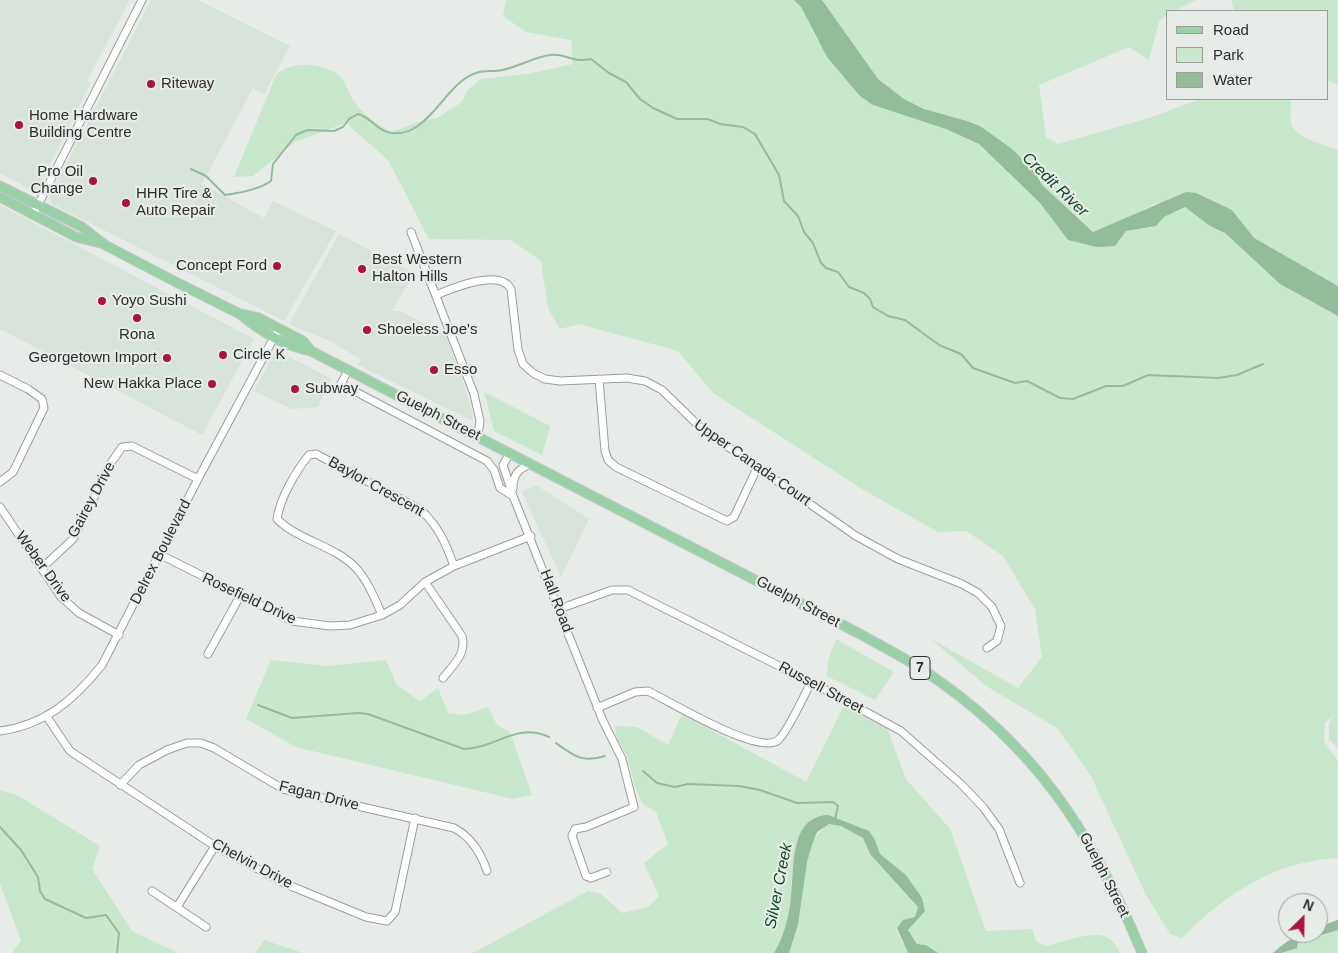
<!DOCTYPE html>
<html>
<head>
<meta charset="utf-8">
<style>
  body { margin:0 }
  #map { position:relative; width:1338px; height:953px; overflow:hidden; background:#e7ece8; font-family:Arial,sans-serif }
  canvas { display:block }
  .legend { position:absolute; left:1166px; top:10px; width:162px; height:90px; box-sizing:border-box; background:#e7ece8; border:1px solid #9ca09d; margin:0; padding:6px 9px; list-style:none; font-size:15px; color:#2c2e2d }
  .legend li { display:flex; align-items:center; gap:10px; height:25px }
  .legend b { width:25px; border:1px solid #9ca09d }
  .north { position:absolute; left:1278px; top:893px; width:50px; height:50px; box-sizing:border-box; background:#e7ece8; border:1px solid #9ca09d; border-radius:50%; rotate:23deg; font-size:14px; font-weight:700; line-height:20px; text-align:center; color:#2c2e2d }
  .north::after { content:''; display:block; margin:auto; width:18px; height:22px; background:#ab153d; clip-path:polygon(50% 0,100% 100%,50% 72%,0 100%) }
</style>
</head>
<body>
<div id="map">
<canvas width="1338" height="953"></canvas>
<ul class="legend">
<li><b style="height:6px;background:#99d0a7"></b>Road</li>
<li><b style="height:14px;background:#c8e7cd"></b>Park</li>
<li><b style="height:14px;background:#94bb9a"></b>Water</li>
</ul>
<div class="north">N</div>
</div>
<script>
const c = document.querySelector('canvas').getContext('2d');
c.lineJoin = 'round';
function fill(path, color) { c.fillStyle = color; c.fill(path, 'evenodd'); }
function strokePath(path, color, width, dash) { c.strokeStyle = color; c.lineWidth = width; c.lineCap = dash ? 'butt' : 'round'; c.setLineDash(dash || []); c.stroke(path); }
function label(font, color, halo, rows, align = 'center') {
  c.font = font + ' Arial,sans-serif'; c.lineWidth = 4.5; c.setLineDash([]); c.textBaseline = 'middle'; c.strokeStyle = halo; c.fillStyle = color; for (const [text, x, y, turn = 0] of rows) {
    c.save(); c.translate(x, y); c.rotate((+turn || 0) * Math.PI / 180); c.textAlign = isNaN(turn) ? turn : align; if (halo) c.strokeText(text, 0, 0); c.fillText(text, 0, 0); c.restore();
  }
}
const built = new Path2D(`
  M 0,0 L 130,0 L 87,80 L 91,83 L 38,188 L 32,190 L 0,173 Z
  M 151,0 L 198,0 L 290,46 L 264,95 L 253,88 L 202,184 L 264,218 L 273,201 L 336,231 L 284,321 L 52,204 L 50,196 Z
  M 0,205 L 254,339 L 202,435 L 0,329 Z
  M 339,234 L 414,273 L 392,311 L 400,311 L 446,335 L 471,406 L 473,421 L 358,365 L 361,360 L 332,342 L 289,324 Z
  M 276,350 L 332,379 L 318,407 L 292,409 L 254,391 Z
  M 536,485 L 589,519 L 561,577 L 522,492 Z`);
const green = new Path2D(`
  M 506,0 L 794,0 L 801,7 L 816,38 L 946,129 L 979,144 L 1040,203 L 1068,240 L 1156,226 L 1164,217 L 1185,207 L 1210,226 L 1225,233 L 1280,284 L 1338,316 L 1338,748 L 1329,740 L 1329,723 L 1334,715 L 1325,723 L 1324,741 L 1338,761 L 1338,858 C 1275,861 1225,894 1182,938 L 1170,934 L 1145,893 L 1091,776 L 1057,728 L 986,686 L 931,639 L 1018,688 L 1042,657 L 1035,609 L 1003,556 L 966,531 L 938,532 L 862,489 L 713,393 L 678,351 L 579,324 L 560,329 L 548,308 L 541,261 L 511,240 L 429,239 L 388,160 L 346,123 L 295,142 L 253,176 L 234,177 L 276,75 C 290,60 326,62 341,77 C 346,83 349,94 354,101 C 362,114 379,126 393,132 L 418,122 L 437,118 L 462,102 L 467,91 L 481,79 L 527,74 L 573,64 L 571,40 L 526,32 L 503,16 Z
  M 822,0 L 1196,0 L 1174,11 L 1167,11 L 1167,15 L 1159,21 L 1149,60 L 1129,47 L 1039,85 L 1046,137 L 1058,144 L 1149,118 L 1200,99 L 1291,99 C 1291,106 1290,115 1291,123 C 1295,139 1324,144 1338,150 L 1338,286 L 1253,238 L 1232,210 L 1154,204 L 1121,222 L 1093,232 L 1042,185 L 1035,172 L 980,126 L 967,121 L 924,109 L 904,99 L 877,79 Z
  M 1231,0 L 1338,0 L 1338,85 L 1327,80 L 1327,11 L 1234,11 Z
  M 484,392 L 550,426 L 542,455 L 494,431 Z
  M 836,639 L 894,672 L 875,700 L 827,676 L 828,660 Z
  M 271,660 L 327,666 L 386,660 L 397,685 L 420,701 L 438,688 L 448,713 L 465,715 L 488,707 L 497,725 L 510,732 L 532,795 L 513,799 L 296,747 L 246,719 Z
  M 844,705 L 887,728 L 906,779 L 950,829 L 986,931 L 1032,929 L 1036,941 L 1046,946 C 1062,943 1098,927 1111,940 C 1115,943 1117,949 1120,953 L 938,953 L 926,945 L 917,944 L 908,930 L 925,910 L 906,875 L 880,854 L 875,840 L 828,815 L 796,844 C 793,879 794,922 774,953 L 473,953 L 588,891 L 601,894 L 622,913 L 648,907 L 659,896 L 644,863 L 668,844 L 656,812 L 642,803 L 635,786 L 627,756 L 617,738 L 615,726 L 637,727 L 668,745 L 682,714 L 806,782 Z
  M 0,790 L 17,795 L 100,846 L 92,869 L 132,931 L 178,953 L 12,953 L 21,940 L 0,884 Z
  M 829,824 L 840,825 L 863,838 L 870,854 L 918,907 L 915,917 L 903,920 L 896,930 L 908,953 L 789,953 C 792,943 796,934 798,924 C 805,894 800,840 829,824 Z
  M 1338,930 L 1338,953 L 1281,953 L 1297,948 L 1298,942 Z
  M 264,940 L 303,953 L 255,953 Z`);
const water = new Path2D(`
  M 794,0 L 822,0 L 878,79 L 904,99 L 924,109 L 967,121 L 980,126 L 1012,149 L 1035,172 L 1042,185 L 1093,232 L 1186,192 L 1196,193 L 1232,210 L 1254,238 L 1338,286 L 1338,316 L 1280,284 L 1225,233 L 1210,226 L 1185,207 L 1164,217 L 1156,226 L 1126,231 L 1115,246 L 1097,247 L 1068,240 L 1040,203 L 979,144 L 946,129 L 873,105 L 860,96 L 827,57 L 801,7 Z
  M 828,815 L 869,831 L 875,840 L 880,854 L 906,875 L 922,898 L 925,911 L 908,930 L 917,944 L 926,945 L 938,953 L 908,953 L 897,928 L 903,920 L 915,917 L 918,907 L 870,854 L 863,838 L 841,826 L 829,824 L 817,832 L 811,848 L 807,862 L 798,925 L 789,953 L 774,953 C 784,937 789,916 791,898 C 795,870 788,817 828,815 Z
  M 1338,920 L 1338,930 L 1298,942 L 1297,948 L 1281,953 L 1273,953 C 1287,940 1298,933 1318,933 L 1318,927 Z`);
const stream = new Path2D(`
  M 191,169 L 206,176 L 225,195 C 239,193 260,189 271,181 L 273,164 L 296,135 L 307,130 L 334,131 L 343,127 L 349,119 L 358,114 C 370,117 375,128 387,132 C 427,143 444,83 476,73 C 484,70 494,72 502,70 C 518,67 534,57 550,55 C 566,53 571,63 591,59 L 609,73 L 626,82 L 640,99 L 653,108 L 677,119 L 708,119 L 720,124 L 743,127 L 755,134 L 779,175 L 784,201 L 798,216 L 804,232 L 813,243 L 821,263 L 826,268 L 838,272 L 849,287 L 864,293 L 870,299 L 873,307 L 888,316 L 905,320 L 939,345 L 961,354 L 973,368 L 1015,383 L 1027,381 L 1060,398 L 1073,399 L 1106,386 L 1123,386 L 1148,375 L 1218,378 L 1237,375 L 1263,364
  M 258,705 L 292,718 L 358,713 L 368,714 L 464,749 C 497,748 516,722 549,737
  M 556,743 C 574,756 582,763 605,756
  M 643,771 L 657,783 L 675,787 L 688,784 L 739,786 L 760,790 L 797,803 L 833,802 L 838,806 L 835,819
  M 0,827 L 21,850 L 38,877 L 40,891 L 45,899 L 86,918 L 106,915 L 119,933 L 117,953`);
const minor = new Path2D(`
  M 33,215 L 142,0
  M 411,232 L 474,394 L 480,421 L 478,435
  M 436,295 C 453,288 500,268 511,289 L 518,350 L 523,364 L 533,373 L 545,379 L 560,381 L 627,378 L 645,381 L 662,390 L 701,428 L 856,536 L 898,559 L 962,584 L 978,593 L 992,607 L 1001,626 L 997,641 L 987,648
  M 348,370 L 341,384 L 487,461 L 494,470 L 500,488 L 513,496
  M 0,375 L 28,389 L 42,399 L 44,408 L 13,472 L 0,482
  M 599,379 L 605,451 L 608,460 L 616,467 L 727,521 L 734,517 L 758,466
  M 510,453 L 503,465 L 513,496 L 603,721 L 622,759 L 634,807 L 586,827 L 575,829 L 572,836 L 586,876 L 591,878 L 607,872
  M 513,488 C 513,474 519,468 532,464
  M 0,507 L 61,597 L 79,613 L 119,635
  M 159,554 L 292,621 L 330,626 L 350,625 L 382,615 L 400,605 L 425,582 L 454,566 L 531,536
  M 42,568 L 73,539 L 111,463 L 122,447 L 132,446 L 198,479
  M 425,582 L 462,636 C 467,654 453,665 443,678
  M 559,609 L 612,590 L 628,590 L 811,682 L 901,731 L 961,784 L 983,807 L 999,829 L 1020,883
  M 382,615 C 375,599 368,581 356,568 C 334,545 299,541 277,519 C 280,498 296,471 309,455 L 316,454 L 421,510 C 439,527 446,544 454,566
  M 208,654 L 240,596
  M 597,708 L 635,692 L 648,691 C 671,702 756,754 777,741 C 786,735 805,694 811,682
  M 47,717 L 70,751 L 215,846 L 286,884 L 366,917 L 387,921 L 395,912 L 415,818
  M 0,731 C 45,725 74,700 102,665 L 198,479 L 279,328
  M 120,785 L 139,765 L 167,750 L 187,743 L 201,743 L 214,748 L 283,789 L 454,828 C 471,837 481,853 487,871
  M 152,891 L 206,927
  M 177,907 L 215,846`);
const major = new Path2D(`
  M 0,186 L 82,227 L 105,245 L 172,280 L 240,314 L 259,318 L 303,341 L 311,351
  M 0,197 L 76,237 L 100,243
  M 240,314 C 260,331 285,346 311,351 L 860,634 C 880,645 901,656 920,668 C 1032,741 1092,831 1142,953`);
const markers = [
  [151,84,5,"#ab153d"],
  [19,125,5,"#ab153d"],
  [93,181,5,"#ab153d"],
  [126,203,5,"#ab153d"],
  [277,266,5,"#ab153d"],
  [362,269,5,"#ab153d"],
  [102,301,5,"#ab153d"],
  [137,318,5,"#ab153d"],
  [367,330,5,"#ab153d"],
  [223,355,5,"#ab153d"],
  [167,358,5,"#ab153d"],
  [434,370,5,"#ab153d"],
  [212,384,5,"#ab153d"],
  [295,389,5,"#ab153d"]
];
const shields = [
  [920,668,20]
];
const shieldNames = [
  ["7",920,668]
];
const poiNames = [
  ["Riteway",161,84],
  ["Home Hardware",29,116],
  ["Building Centre",29,133],
  ["Pro Oil",83,172,"right"],
  ["Change",83,189,"right"],
  ["HHR Tire &",136,194],
  ["Auto Repair",136,211],
  ["Best Western",372,260],
  ["Halton Hills",372,277],
  ["Concept Ford",267,266,"right"],
  ["Yoyo Sushi",112,301],
  ["Shoeless Joe's",377,330],
  ["Rona",137,335,"center"],
  ["Circle K",233,355],
  ["Georgetown Import",157,358,"right"],
  ["Esso",444,370],
  ["New Hakka Place",202,384,"right"],
  ["Subway",305,389]
];
const streetNames = [
  ["Guelph Street",438,416,27],
  ["Upper Canada Court",752,463,35],
  ["Baylor Crescent",376,487,29],
  ["Gairey Drive",92,500,-62],
  ["Delrex Boulevard",161,552,-63],
  ["Weber Drive",43,567,54],
  ["Rosefield Drive",249,599,25],
  ["Hall Road",556,601,69],
  ["Guelph Street",798,602,28],
  ["Russell Street",821,688,28],
  ["Fagan Drive",319,796,14],
  ["Chelvin Drive",252,864,28],
  ["Guelph Street",1104,875,63]
];
const waterNames = [
  ["Credit River",1055,185,44],
  ["Silver Creek",779,886,-79]
];
fill(built, '#d8e3d9');
fill(green, '#c8e7cd');
fill(water, '#94bb9a');
strokePath(stream, '#94bb9a', 2);
strokePath(minor, '#9b9f9c', 9);
strokePath(major, '#c8c9c8', 11);
strokePath(minor, '#fff', 7);
strokePath(major, '#99d0a7', 9);
for (const [x, y, r, color] of markers) { const dot = new Path2D(); dot.arc(x, y, r, 0, 2 * Math.PI); c.fillStyle = color; c.fill(dot); strokePath(dot, '#e7ece8', 2); }
for (const [x, y, w] of shields) { const box = new Path2D(); box.roundRect(x - w / 2, y - 11.5, w, 23, 4); c.fillStyle = '#e7ece8'; c.fill(box); strokePath(box, '#2c2e2d', 1); }
label('bold 14px', '#2c2e2d', null, shieldNames);
label('15px', '#2c2e2d', '#e7ece8', poiNames, 'left');
label('15px', '#2c2e2d', '#e7ece8', streetNames);
label('italic 16px', '#0c4a21', '#e7ece8', waterNames);
</script>
</body>
</html>
